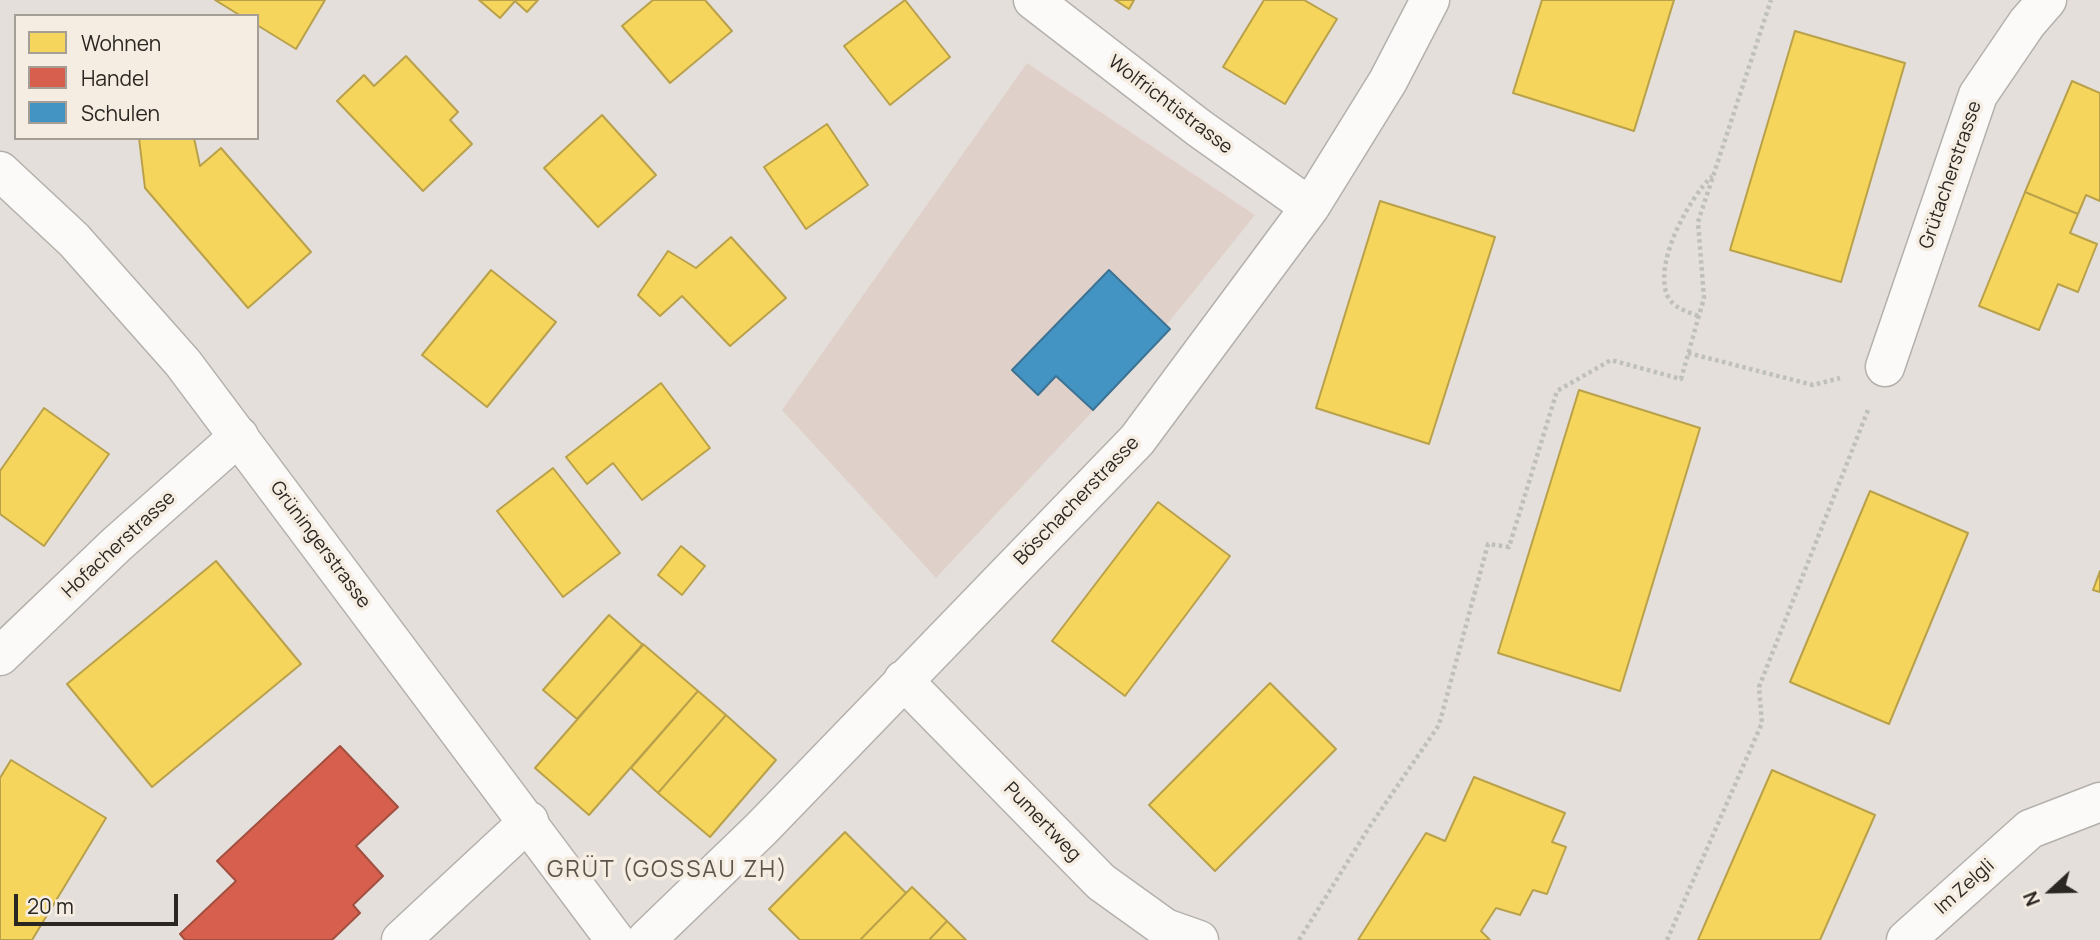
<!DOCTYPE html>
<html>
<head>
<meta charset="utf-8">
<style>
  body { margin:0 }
  #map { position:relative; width:2100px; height:940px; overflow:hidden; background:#e4dfda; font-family:Manrope,sans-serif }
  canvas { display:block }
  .legend { position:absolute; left:14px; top:14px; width:245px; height:126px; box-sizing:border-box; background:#f6ede2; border:2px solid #a49e96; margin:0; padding:9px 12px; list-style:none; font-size:21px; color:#2a2723 }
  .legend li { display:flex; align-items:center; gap:14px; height:35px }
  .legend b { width:35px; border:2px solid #a49e96 }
  .north { position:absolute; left:2016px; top:856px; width:70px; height:70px; -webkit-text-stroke:5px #f6ede2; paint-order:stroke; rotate:248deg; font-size:19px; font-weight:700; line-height:28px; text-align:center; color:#2a2723 }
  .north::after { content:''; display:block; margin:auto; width:24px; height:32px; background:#2a2723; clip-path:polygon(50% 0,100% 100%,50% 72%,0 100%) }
  .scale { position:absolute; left:14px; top:894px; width:164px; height:32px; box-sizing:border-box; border:4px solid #2a2723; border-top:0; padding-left:9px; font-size:21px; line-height:24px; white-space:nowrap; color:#2a2723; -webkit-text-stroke:5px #f6ede2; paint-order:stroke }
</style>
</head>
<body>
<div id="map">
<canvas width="2100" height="940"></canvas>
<ul class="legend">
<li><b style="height:19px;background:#f6d55c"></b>Wohnen</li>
<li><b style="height:19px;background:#d6604d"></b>Handel</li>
<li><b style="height:19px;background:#4393c3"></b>Schulen</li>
</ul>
<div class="north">N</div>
<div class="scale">20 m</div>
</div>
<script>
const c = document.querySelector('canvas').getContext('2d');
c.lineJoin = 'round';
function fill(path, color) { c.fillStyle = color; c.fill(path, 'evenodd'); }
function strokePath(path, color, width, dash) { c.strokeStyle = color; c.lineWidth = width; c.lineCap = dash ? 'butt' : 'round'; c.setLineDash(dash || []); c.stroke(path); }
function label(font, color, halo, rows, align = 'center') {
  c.font = font + ' Manrope,sans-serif'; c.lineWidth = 7; c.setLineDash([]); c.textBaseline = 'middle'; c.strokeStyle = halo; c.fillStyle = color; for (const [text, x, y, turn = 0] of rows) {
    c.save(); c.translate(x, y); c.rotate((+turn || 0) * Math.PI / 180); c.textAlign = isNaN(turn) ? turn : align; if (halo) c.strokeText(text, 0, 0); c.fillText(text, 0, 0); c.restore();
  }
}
const education = new Path2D(`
  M 1027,63 L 1255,215 L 1123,379 L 936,578 L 782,410 Z`);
const homes = new Path2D(`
  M 215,0 L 325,0 L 296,49 L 257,25 L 257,16 L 241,16 Z
  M 479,0 L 538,0 L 527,12 L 515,1 L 500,18 Z
  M 653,0 L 705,0 L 732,31 L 670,83 L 622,26 Z
  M 905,0 L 950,57 L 890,105 L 844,46 Z
  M 1115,0 L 1134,0 L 1129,9 Z
  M 1264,0 L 1304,0 L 1337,19 L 1285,104 L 1223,67 Z
  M 1542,0 L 1674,0 L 1634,131 L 1513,93 Z
  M 1795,31 L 1905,63 L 1841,282 L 1730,250 Z
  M 406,56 L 458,112 L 450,120 L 472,144 L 423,191 L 337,101 L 364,75 L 374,86 Z
  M 2072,81 L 2100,93 L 2100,201 L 2086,195 L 2078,214 L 2025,192 Z
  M 602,115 L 656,175 L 598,227 L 544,168 Z
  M 827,124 L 868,185 L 806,229 L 764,167 Z
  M 139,138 L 194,138 L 200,166 L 221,148 L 311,252 L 248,308 L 145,188 Z
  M 2025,192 L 2078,214 L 2070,233 L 2097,244 L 2078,292 L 2058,284 L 2039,330 L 1979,306 Z
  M 1380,201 L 1495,237 L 1429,444 L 1316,408 Z
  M 731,237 L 786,298 L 730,346 L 682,296 L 660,316 L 638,295 L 668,251 L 696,268 Z
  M 491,270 L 556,322 L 487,407 L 422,355 Z
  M 661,383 L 710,448 L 642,500 L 613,463 L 587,484 L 566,457 Z
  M 1579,390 L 1700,428 L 1620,691 L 1498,653 Z
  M 44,408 L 109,454 L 44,546 L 0,514 L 0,471 Z
  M 553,468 L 620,553 L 563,597 L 497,511 Z
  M 1870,491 L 1968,533 L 1889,724 L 1790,682 Z
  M 1158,502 L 1230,556 L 1125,696 L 1052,641 Z
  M 681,546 L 705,566 L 682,595 L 658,575 Z
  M 216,561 L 301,664 L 152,787 L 67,684 Z
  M 2100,571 L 2100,592 L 2093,590 Z
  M 609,615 L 643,645 L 577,719 L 543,690 Z
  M 643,644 L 698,691 L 589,815 L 535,768 Z
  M 1270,683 L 1336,749 L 1215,871 L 1149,805 Z
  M 698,691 L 726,715 L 658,793 L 631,768 Z
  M 726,715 L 776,760 L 710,837 L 658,793 Z
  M 11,760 L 106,818 L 32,940 L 0,940 L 0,778 Z
  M 1772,770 L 1875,815 L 1820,940 L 1698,940 Z
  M 1474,777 L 1565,813 L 1552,842 L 1566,847 L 1547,894 L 1533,890 L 1520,915 L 1496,908 L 1481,931 L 1490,940 L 1358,940 L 1426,833 L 1445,841 Z
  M 845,832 L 906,893 L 860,940 L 800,940 L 769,909 Z
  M 912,887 L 947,921 L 929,940 L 860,940 Z
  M 947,921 L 966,940 L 929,940 Z`);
const shops = new Path2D(`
  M 340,746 L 398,807 L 356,846 L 383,876 L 353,905 L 360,913 L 332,940 L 185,940 L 180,934 L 236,881 L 217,861 Z`);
const schools = new Path2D(`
  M 1109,270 L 1170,329 L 1093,410 L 1056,376 L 1038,395 L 1012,370 Z`);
const path = new Path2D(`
  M 1698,316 C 1686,311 1673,308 1667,295 C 1654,261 1689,199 1712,176
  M 1688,353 L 1813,385 L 1840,378
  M 1299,940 L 1370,826 L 1439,725 L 1488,544 L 1509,547 L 1557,391 L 1611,360 L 1681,379 L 1704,298 L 1698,222 L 1771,0
  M 1667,940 L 1762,723 L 1759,687 L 1868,410`);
const street = new Path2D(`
  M 1033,0 L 1199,128 L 1310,207
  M 1885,367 L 1978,95 L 2027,23 L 2047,0
  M 0,656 L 117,544 L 239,436
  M 903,680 L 1101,882 L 1165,928 L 1199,940
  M 401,940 L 529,821
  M 646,940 L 761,829 L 1137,440 L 1310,207 L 1388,81 L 1430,0
  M 1906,940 L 2030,829 L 2100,802`);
const secondary = new Path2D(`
  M 0,171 L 74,240 L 183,363 L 615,940`);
const streetNames = [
  ["Wolfrichtistrasse",1170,105,37],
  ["Grütacherstrasse",1951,175,-71],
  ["Böschacherstrasse",1077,501,-46],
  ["Hofacherstrasse",119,545,-43],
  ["Grüningerstrasse",320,545,53],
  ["Pumertweg",1042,822,46],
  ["Im Zelgli",1965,887,-42]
];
const quarterNames = [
  ["GRÜT (GOSSAU ZH)",668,871]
];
fill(education, '#dfd1ca');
fill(homes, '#f6d55c');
strokePath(homes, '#b9a14b', 2);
fill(shops, '#d6604d');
strokePath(shops, '#a24f40', 2);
fill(schools, '#4393c3');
strokePath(schools, '#3c7393', 2);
strokePath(street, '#b4b0ac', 41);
strokePath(secondary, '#b4b0ac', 41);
strokePath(path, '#bfbfbc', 4.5, [3.5, 3.5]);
strokePath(street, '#fbfaf9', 38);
strokePath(secondary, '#fbfaf9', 38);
label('19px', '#2a2723', '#f6ede2', streetNames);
c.letterSpacing = '2px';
label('23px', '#5c554c', '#f6ede2', quarterNames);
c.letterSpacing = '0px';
</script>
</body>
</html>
